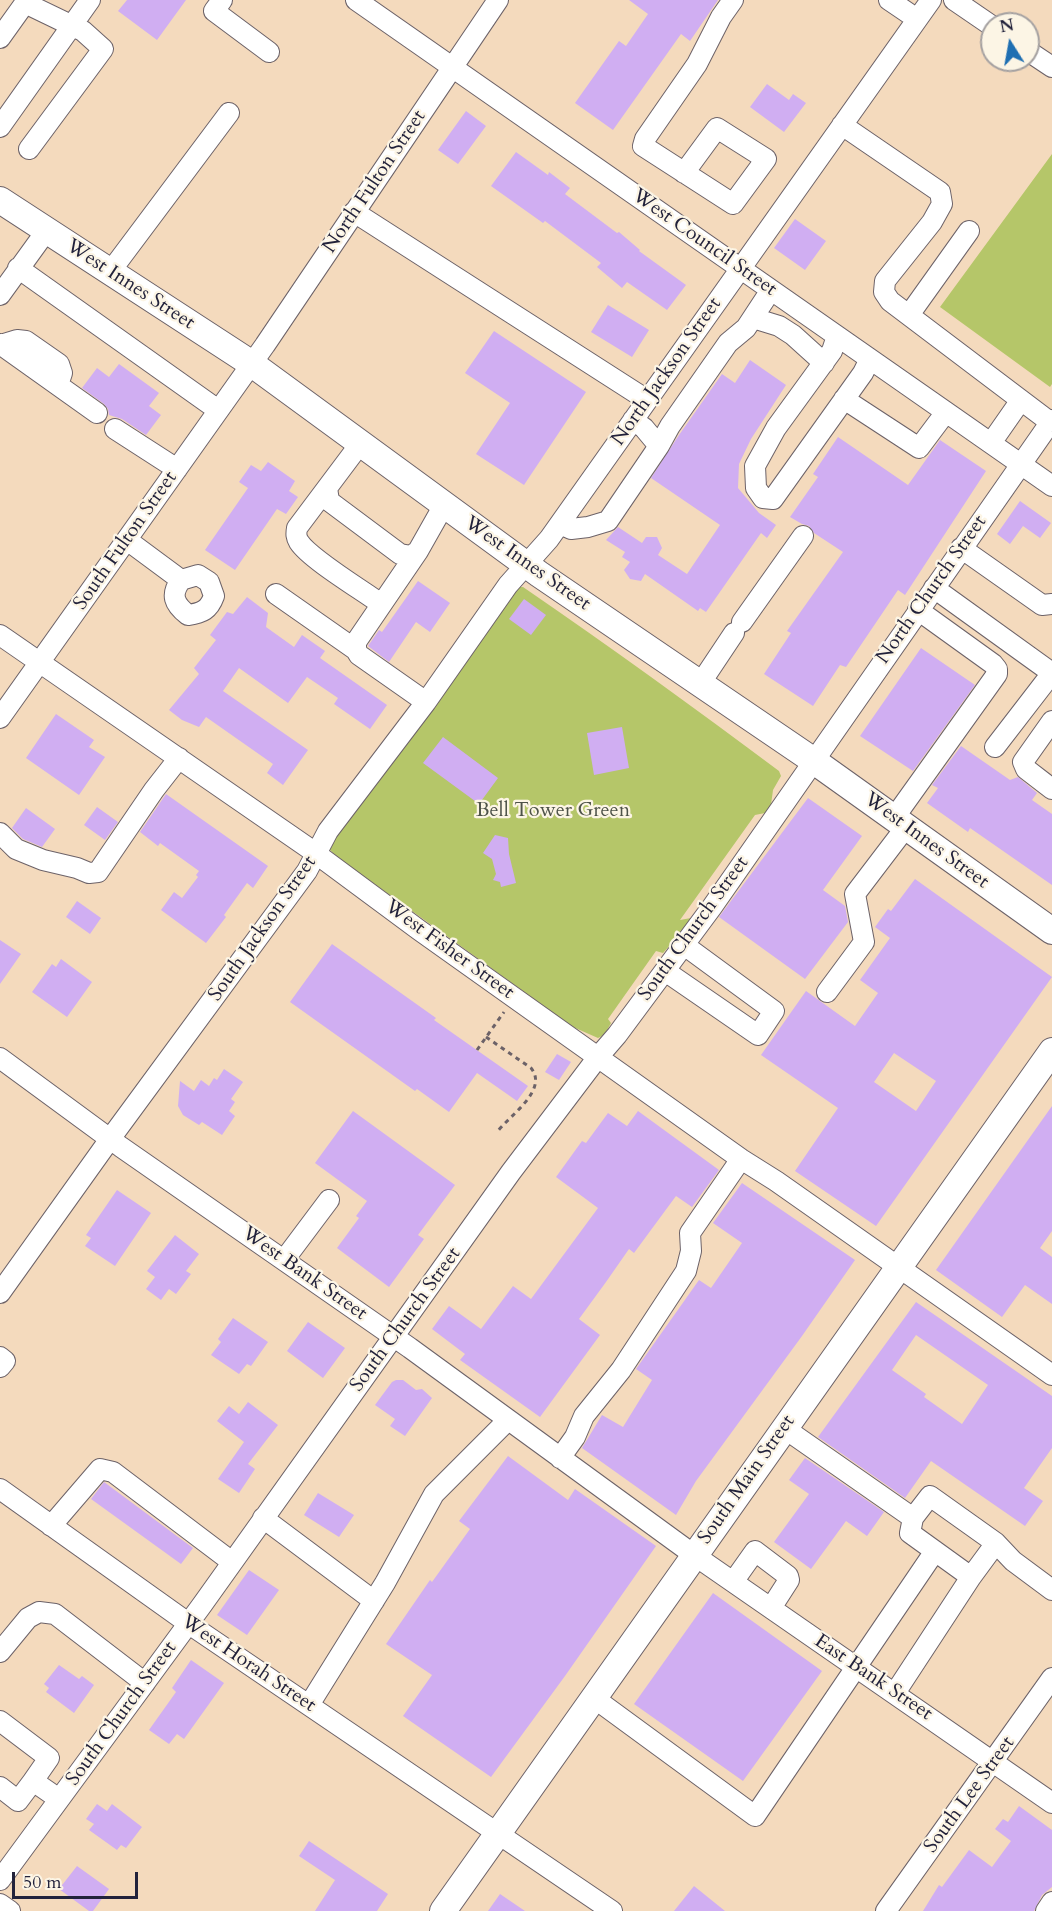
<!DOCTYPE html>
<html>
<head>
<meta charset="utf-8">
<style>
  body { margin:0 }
  #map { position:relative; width:1052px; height:1911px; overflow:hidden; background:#f4dabd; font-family:Cardo,serif }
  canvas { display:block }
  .north { position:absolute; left:980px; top:12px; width:60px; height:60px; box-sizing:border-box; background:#fcf5e5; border:2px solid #a5a1a1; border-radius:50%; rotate:349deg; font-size:16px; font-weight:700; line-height:24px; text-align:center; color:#22223b }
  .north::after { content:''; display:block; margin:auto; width:21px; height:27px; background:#1f6fb2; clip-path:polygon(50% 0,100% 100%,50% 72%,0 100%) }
  .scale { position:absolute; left:12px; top:1872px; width:126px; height:27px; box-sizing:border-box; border:3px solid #22223b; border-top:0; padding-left:8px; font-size:18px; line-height:21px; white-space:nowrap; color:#22223b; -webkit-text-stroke:4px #fcf5e5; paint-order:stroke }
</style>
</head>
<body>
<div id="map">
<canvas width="1052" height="1911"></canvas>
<div class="north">N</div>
<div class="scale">50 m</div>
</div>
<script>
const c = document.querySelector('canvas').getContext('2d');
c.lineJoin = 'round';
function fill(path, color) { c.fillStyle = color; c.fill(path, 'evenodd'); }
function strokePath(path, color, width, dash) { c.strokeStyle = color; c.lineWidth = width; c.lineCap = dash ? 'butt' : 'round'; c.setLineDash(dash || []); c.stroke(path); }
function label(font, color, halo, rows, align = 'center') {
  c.font = font + ' Cardo,serif'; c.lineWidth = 4.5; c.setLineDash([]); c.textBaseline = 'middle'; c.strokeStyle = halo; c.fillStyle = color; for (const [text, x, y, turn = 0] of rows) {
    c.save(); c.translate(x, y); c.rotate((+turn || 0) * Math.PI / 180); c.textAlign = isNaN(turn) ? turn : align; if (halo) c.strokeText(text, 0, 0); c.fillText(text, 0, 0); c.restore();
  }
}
const green = new Path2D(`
  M 1052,154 L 1052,384 L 1050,387 L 940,307 Z
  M 516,587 L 523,587 C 609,646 695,708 779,771 L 781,776 L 773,790 L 770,812 L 755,815 L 680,920 L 691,918 L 692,921 L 663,953 L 656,951 L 608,1019 L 611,1023 C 608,1029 604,1036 598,1038 L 573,1027 L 337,857 L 329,849 L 330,838 Z`);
const building = new Path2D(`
  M 127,0 L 186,0 L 157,40 L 118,11 Z
  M 629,0 L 718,0 L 690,41 L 681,34 L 613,130 L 575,103 L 619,41 L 626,46 L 648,14 Z
  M 767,84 L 789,100 L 793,94 L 806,103 L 784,132 L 750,107 Z
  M 466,111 L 486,126 L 458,164 L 438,150 Z
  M 516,152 L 548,175 L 549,172 L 570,188 L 565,194 L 617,233 L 619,232 L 640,250 L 639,251 L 686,285 L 667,310 L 627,282 L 622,288 L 597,267 L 601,263 L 545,221 L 543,223 L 491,186 Z
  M 795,219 L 826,241 L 805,270 L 774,248 Z
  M 608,305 L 649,330 L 632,357 L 591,332 Z
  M 494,331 L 586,392 L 524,485 L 476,454 L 510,403 L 465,373 Z
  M 750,360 L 786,385 L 751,439 L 739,464 L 738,488 L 759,513 L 776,525 L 767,538 L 761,533 L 706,612 L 700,608 L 698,611 L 645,574 L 641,581 L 630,579 L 624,570 L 630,562 L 622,557 L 625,552 L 606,540 L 618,527 L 642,543 L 646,537 L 657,537 L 662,548 L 658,555 L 687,574 L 720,525 L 651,478 L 679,435 L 722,374 L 735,383 Z
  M 119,364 L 159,393 L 149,406 L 161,415 L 146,435 L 122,419 L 109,415 L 108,409 L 104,404 L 82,388 L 97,368 L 109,377 Z
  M 838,437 L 908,485 L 940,440 L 986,471 L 905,595 L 898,590 L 846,667 L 840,665 L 813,706 L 764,674 L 791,633 L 787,631 L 843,552 L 814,533 L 809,526 L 802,524 L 790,517 L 818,477 L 813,474 Z
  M 268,462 L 295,481 L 289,491 L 298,497 L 286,514 L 277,509 L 235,570 L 205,550 L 248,488 L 239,482 L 251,465 L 261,471 Z
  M 1020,501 L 1051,523 L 1040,538 L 1023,526 L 1010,544 L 997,534 Z
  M 418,581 L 450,603 L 430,632 L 416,622 L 389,662 L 368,646 L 379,630 L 382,632 Z
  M 247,597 L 268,613 L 266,627 L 294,647 L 302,635 L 325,651 L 320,658 L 387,705 L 370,729 L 334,704 L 338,698 L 307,677 L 288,703 L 239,668 L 223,691 L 308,750 L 283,785 L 267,773 L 273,764 L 206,717 L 199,727 L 182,720 L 169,710 L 199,674 L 194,668 L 216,640 L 210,635 L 227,612 L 233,614 Z
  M 524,599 L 546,615 L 531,635 L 509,619 Z
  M 921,648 L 975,685 L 913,771 L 860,736 Z
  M 56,714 L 94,740 L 89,747 L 105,757 L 79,795 L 26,758 Z
  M 622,727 L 629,768 L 594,775 L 587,733 Z
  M 443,737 L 498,778 L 479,804 L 423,763 Z
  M 961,746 L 1010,780 L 1018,777 L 1037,793 L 1032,800 L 1052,814 L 1052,885 L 970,828 L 968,832 L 927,803 L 938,788 L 932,785 Z
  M 166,794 L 268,866 L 253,888 L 247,883 L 224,915 L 226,917 L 206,943 L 161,910 L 174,892 L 182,898 L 198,877 L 196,875 L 199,871 L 160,843 L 158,846 L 140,832 Z
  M 808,798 L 862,836 L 823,890 L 845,906 L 848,922 L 805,979 L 719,917 Z
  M 97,807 L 118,822 L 105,840 L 84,825 Z
  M 26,808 L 55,829 L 42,847 L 23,839 L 12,828 Z
  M 495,835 L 508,838 L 509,854 L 516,883 L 501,887 L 500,882 L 493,880 L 496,874 L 492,859 L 483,853 Z
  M 915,879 L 1052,977 L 876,1226 L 795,1171 L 838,1108 L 761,1055 L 806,991 L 855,1026 L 878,993 L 860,980 L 890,938 L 875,927 L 888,909 L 891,911 ZM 894,1053 L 936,1081 L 916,1111 L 874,1082 Z
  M 77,901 L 101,918 L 90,934 L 66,917 Z
  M 0,940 L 21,954 L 0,984 Z
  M 332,944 L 436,1018 L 434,1020 L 528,1086 L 517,1101 L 477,1073 L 449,1112 L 417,1089 L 415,1091 L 290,1002 Z
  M 61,959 L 92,982 L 67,1017 L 32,992 L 52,964 L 56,967 Z
  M 557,1054 L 571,1062 L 559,1080 L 545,1072 Z
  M 224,1069 L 243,1082 L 231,1099 L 235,1102 L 229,1111 L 235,1116 L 222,1135 L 202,1122 L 199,1125 L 183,1115 L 178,1106 L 180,1081 L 194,1091 L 201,1080 L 209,1086 L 214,1078 L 217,1080 Z
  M 1052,1106 L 1052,1231 L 1040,1248 L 1052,1257 L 1052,1304 L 1025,1285 L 1002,1317 L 936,1270 Z
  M 353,1111 L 455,1185 L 418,1235 L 424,1239 L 389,1287 L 337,1248 L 359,1218 L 356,1216 L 367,1201 L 315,1163 Z
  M 638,1111 L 719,1170 L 692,1207 L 676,1196 L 634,1253 L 629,1249 L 606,1282 L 579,1319 L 600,1335 L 540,1417 L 460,1360 L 465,1354 L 432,1329 L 449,1306 L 481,1329 L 513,1286 L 531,1299 L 598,1208 L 556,1177 L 582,1141 L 586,1143 L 608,1113 L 627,1126 Z
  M 742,1183 L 855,1260 L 802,1336 L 696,1481 L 676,1515 L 582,1448 L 602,1415 L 623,1427 L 652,1380 L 636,1369 L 699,1280 L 711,1288 L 742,1243 L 713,1223 Z
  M 117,1190 L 151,1213 L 115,1266 L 85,1246 L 91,1238 L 86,1235 Z
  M 175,1235 L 199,1254 L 186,1271 L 191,1274 L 176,1294 L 169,1289 L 161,1300 L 146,1289 L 155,1277 L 147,1271 Z
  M 916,1302 L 1052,1396 L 1052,1448 L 1024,1488 L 1043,1501 L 1025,1526 L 931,1461 L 905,1498 L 818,1437 ZM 916,1335 L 988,1385 L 962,1424 L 924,1397 L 926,1394 L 892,1370 Z
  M 233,1318 L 268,1342 L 251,1366 L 247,1364 L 239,1374 L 211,1355 L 221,1342 L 218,1339 Z
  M 308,1322 L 345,1348 L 323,1378 L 287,1351 Z
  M 396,1380 L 403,1380 L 416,1390 L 422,1389 L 432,1398 L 405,1436 L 390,1426 L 395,1419 L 375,1405 L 392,1382 Z
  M 248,1402 L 278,1425 L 248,1464 L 255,1469 L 239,1493 L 218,1479 L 244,1442 L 217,1421 L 229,1406 L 239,1414 Z
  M 508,1456 L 568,1500 L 575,1489 L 656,1546 L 565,1676 L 491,1777 L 403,1716 L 432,1675 L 386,1644 L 430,1580 L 432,1582 L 470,1529 L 459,1521 Z
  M 805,1458 L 884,1512 L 867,1536 L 846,1521 L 811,1569 L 774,1542 L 809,1494 L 789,1480 Z
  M 104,1482 L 193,1548 L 181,1564 L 91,1499 Z
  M 318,1493 L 354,1515 L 339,1537 L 304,1515 Z
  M 249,1570 L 279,1590 L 247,1635 L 217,1615 Z
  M 713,1593 L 822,1671 L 743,1781 L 634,1704 Z
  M 191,1660 L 224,1683 L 184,1739 L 177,1734 L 169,1744 L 149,1730 L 176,1692 L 172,1688 Z
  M 59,1665 L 79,1679 L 82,1676 L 94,1685 L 74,1713 L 46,1692 L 49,1688 L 44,1684 Z
  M 97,1804 L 107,1811 L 112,1804 L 142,1827 L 126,1848 L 121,1845 L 117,1850 L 89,1830 L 94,1824 L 86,1819 Z
  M 1019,1806 L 1052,1830 L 1052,1887 L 1042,1895 L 1034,1911 L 923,1911 L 939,1885 L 942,1887 L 969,1850 L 992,1867 L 1011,1841 L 995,1829 L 1003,1819 L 1008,1822 Z
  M 309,1841 L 388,1894 L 377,1911 L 315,1911 L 335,1880 L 299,1856 Z
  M 77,1866 L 109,1889 L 93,1911 L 89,1911 L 59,1889 Z
  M 694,1886 L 725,1911 L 674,1911 Z
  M 500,1894 L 525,1911 L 488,1911 Z`);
const path = new Path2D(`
  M 486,1037 L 531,1068 C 549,1090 509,1116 497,1132
  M 477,1050 L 504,1012`);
const minor = new Path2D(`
  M 222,0 L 214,11 L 269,52
  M 356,0 L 1052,486
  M 889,0 L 917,19
  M 954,0 L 992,26
  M 0,38 L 25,3 L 83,31 L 103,49 L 29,149
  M 1028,51 L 1052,67
  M 842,125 L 940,192 L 942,204 L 932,222 L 885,281 L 884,292 L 890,301 L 1050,422
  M 0,127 L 90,0
  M 684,173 L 717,128 L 766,159 L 733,204 L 643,146 L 645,139 L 697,64 L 721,17 L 733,0
  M 354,212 L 647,400
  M 18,268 L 218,410
  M 110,272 L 229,113
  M 0,295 L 47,230
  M 909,315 L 969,231
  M 753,318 L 779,326 L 793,335 L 824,363
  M 837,336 L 832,351 L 776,428 L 755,466 L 756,488 L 763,498 L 773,499 L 863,373 L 870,359
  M 0,344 L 97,413
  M 1,345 L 17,340 L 26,341 L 59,364 L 62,373 L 58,385
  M 844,399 L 919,448 L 946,412
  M 115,429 L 177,469
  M 991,443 L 1021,400
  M 360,444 L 297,528 C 296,534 296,537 299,542 C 310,559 362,590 381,604
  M 659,446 L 670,426 L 728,343 L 746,328 L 771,290
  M 327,488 L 329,501 L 400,554 L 411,556 L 418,551
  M 560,524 L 571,529 L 588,527 L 608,521 L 659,446 L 644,428 L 633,420
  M 127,540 L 181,580 L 198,575 L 209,582 L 214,596 C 209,610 202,613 188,615 C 174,604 170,595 181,580
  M 961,548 L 1042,605 L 1052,604
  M 934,588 L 1052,673 L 995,747
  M 276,594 L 356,650
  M 742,622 L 803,536
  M 0,635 L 307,847 L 419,930 L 741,1159 L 776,1181 L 1052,1375
  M 700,684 L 734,633
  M 426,702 L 359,655 L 356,650 L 356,642 L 418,551 L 444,505
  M 0,718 L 265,345 L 498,0
  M 1052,721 L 1023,762 L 1026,769 L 1052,789
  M 894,818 L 997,674 L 997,669 L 993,664 L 918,610
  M 0,833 L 16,849 L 43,860 L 77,868 L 89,873 L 98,872 L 154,790 L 179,758
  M 665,971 L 758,1035 L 774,1011 L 684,945
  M 827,992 L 864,942 L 855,894 L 906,827
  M 0,1058 L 121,1147 L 410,1348 L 694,1555 L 1052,1803
  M 284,1260 L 329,1200
  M 0,1293 L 110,1139 L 307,871 L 328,831 L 426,702 L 508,585 L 549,539 L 931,0
  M 0,1357 L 5,1361 L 0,1367
  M 784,1428 L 913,1518
  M 560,1458 L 575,1437 L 584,1416 L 621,1370 L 686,1271 L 691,1251 L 690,1233 L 741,1159
  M 0,1489 L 195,1628 L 612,1911
  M 263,1518 L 374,1601
  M 51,1526 L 100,1469 L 113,1472 L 232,1562
  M 996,1543 L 930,1496 L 913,1518 L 910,1533 L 971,1577 L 996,1543 L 1013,1561 L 1052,1590
  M 733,1582 L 755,1551 L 788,1576 L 789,1580 L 771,1608
  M 0,1652 L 28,1618 L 39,1612 L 55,1614 L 145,1683
  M 895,1693 L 971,1577
  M 594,1698 L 755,1816 L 935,1551
  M 309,1705 L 385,1583 L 434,1494 L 508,1420
  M 0,1721 L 49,1758 L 33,1781
  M 0,1787 L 18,1801 L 33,1781 L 59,1799
  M 0,1880 L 202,1605 L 511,1172 L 598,1057 L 617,1035 L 712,907 L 1052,420
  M 0,1904 L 10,1911
  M 886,1911 L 1052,1678
  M 1046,1911 L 1052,1902`);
const major = new Path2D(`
  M 0,200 L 252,364 L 539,574 L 814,761 L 1052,931
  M 443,1911 L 1052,1051`);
const streetNames = [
  ["North Fulton Street",375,182,-56],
  ["West Council Street",704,243,35],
  ["West Innes Street",130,285,33],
  ["North Jackson Street",667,372,-55],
  ["South Fulton Street",126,541,-55],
  ["West Innes Street",527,564,35],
  ["North Church Street",932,590,-55],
  ["West Innes Street",926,841,36],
  ["South Jackson Street",263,929,-55],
  ["South Church Street",694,929,-54],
  ["West Fisher Street",449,950,36],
  ["West Bank Street",304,1274,35],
  ["South Church Street",406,1320,-54],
  ["South Main Street",747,1480,-55],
  ["West Horah Street",248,1664,34],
  ["East Bank Street",873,1678,34],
  ["South Church Street",122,1714,-54],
  ["South Lee Street",970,1795,-54]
];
const parkNames = [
  ["Bell Tower Green",553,811]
];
fill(green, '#b5c669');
fill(building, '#d0aef2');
strokePath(minor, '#6c6268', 22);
strokePath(major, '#6c6268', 28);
strokePath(path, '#6c6268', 3, [4.5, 4.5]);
strokePath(minor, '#fff', 20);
strokePath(major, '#fff', 26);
label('20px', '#22223b', '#fcf5e5', streetNames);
label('20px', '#4e5349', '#fcf5e5', parkNames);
</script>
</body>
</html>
